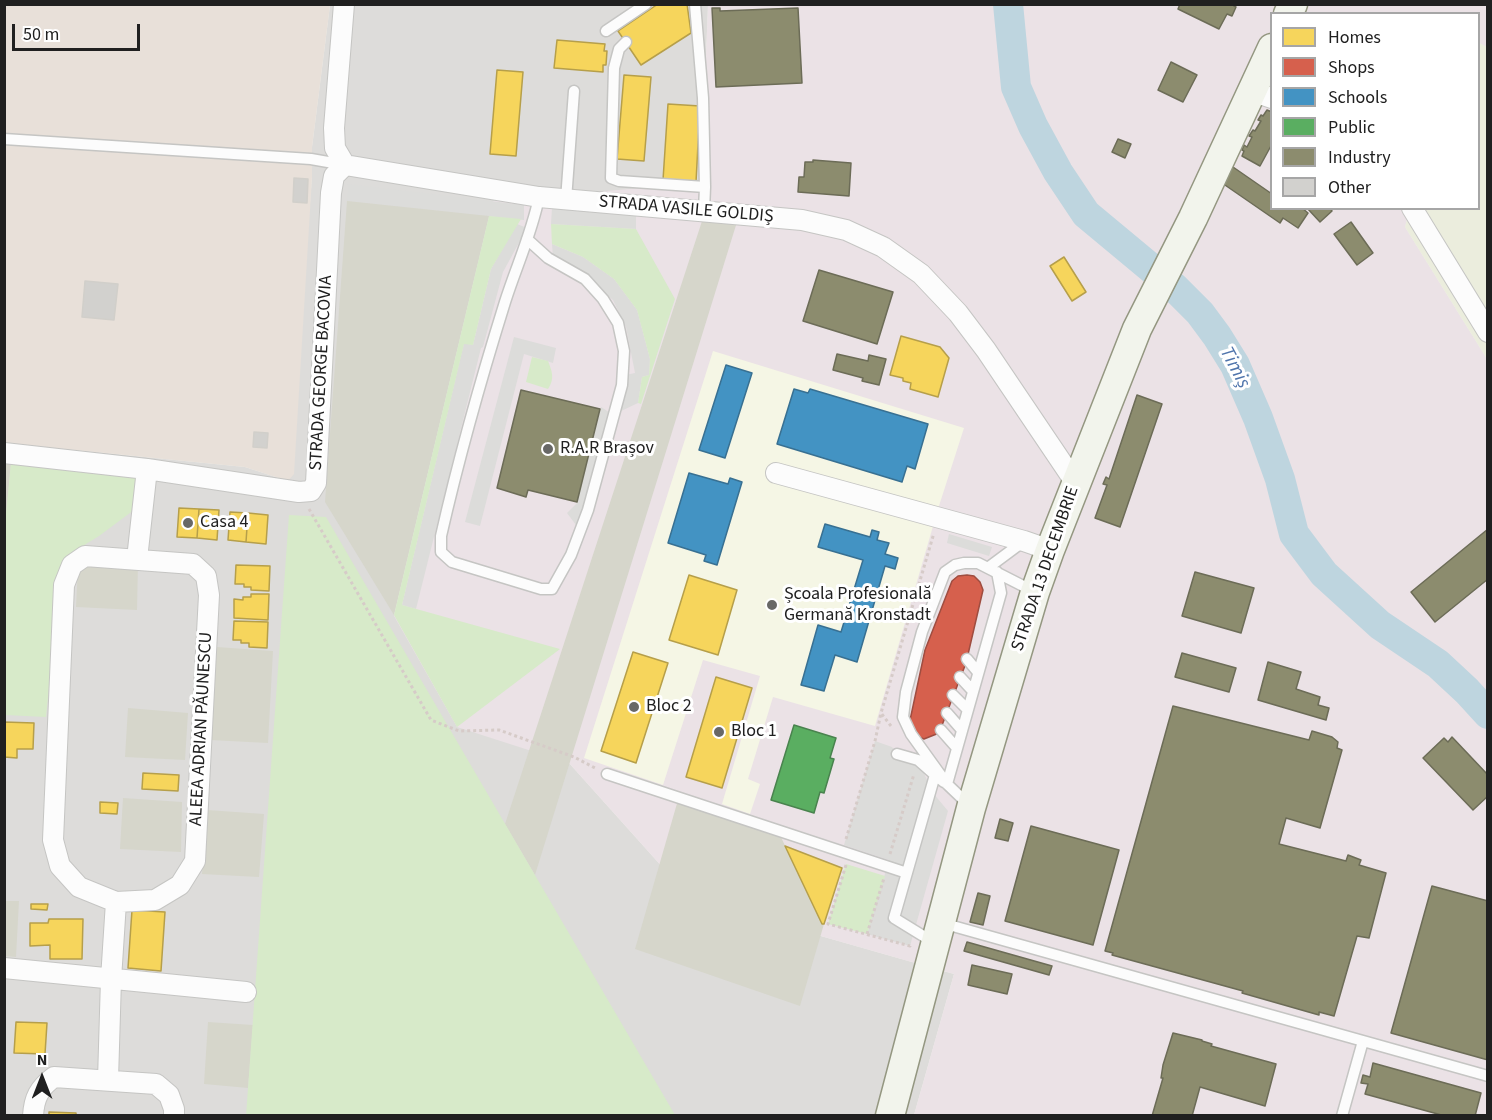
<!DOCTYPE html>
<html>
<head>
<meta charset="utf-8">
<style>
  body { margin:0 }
  #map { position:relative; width:1492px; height:1120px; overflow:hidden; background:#eeede9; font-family:"Source Sans 3",sans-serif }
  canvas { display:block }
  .frame { position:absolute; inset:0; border:6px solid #202020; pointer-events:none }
  .legend { position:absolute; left:1270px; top:12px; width:210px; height:198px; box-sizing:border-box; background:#fff; border:2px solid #a6a6a6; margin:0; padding:8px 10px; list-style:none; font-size:18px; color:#202020 }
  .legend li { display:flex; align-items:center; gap:12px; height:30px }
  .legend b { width:30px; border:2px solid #a6a6a6 }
  .north { position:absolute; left:12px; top:1048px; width:60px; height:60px; -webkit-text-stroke:4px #fff; paint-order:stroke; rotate:0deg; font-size:16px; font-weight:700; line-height:24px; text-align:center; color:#202020 }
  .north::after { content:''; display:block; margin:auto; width:21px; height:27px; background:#202020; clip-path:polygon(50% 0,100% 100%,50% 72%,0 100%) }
  .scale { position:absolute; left:12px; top:24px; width:128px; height:27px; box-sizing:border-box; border:3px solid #202020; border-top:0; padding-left:8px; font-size:18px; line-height:21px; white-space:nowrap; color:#202020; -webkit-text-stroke:4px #fff; paint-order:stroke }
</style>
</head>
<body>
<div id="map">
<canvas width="1492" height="1120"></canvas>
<div class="frame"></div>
<ul class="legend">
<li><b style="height:16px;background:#f6d55c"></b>Homes</li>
<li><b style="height:16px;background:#d6604d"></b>Shops</li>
<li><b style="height:16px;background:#4393c3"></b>Schools</li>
<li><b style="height:16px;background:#5aae61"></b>Public</li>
<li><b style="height:16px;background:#8c8c6e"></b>Industry</li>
<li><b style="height:16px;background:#d2d1ce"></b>Other</li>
</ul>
<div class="north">N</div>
<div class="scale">50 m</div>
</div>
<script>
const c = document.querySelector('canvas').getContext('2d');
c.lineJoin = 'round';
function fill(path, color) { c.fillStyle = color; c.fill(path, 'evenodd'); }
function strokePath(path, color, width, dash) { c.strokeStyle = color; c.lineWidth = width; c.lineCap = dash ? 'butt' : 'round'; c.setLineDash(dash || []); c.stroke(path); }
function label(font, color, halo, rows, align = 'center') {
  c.font = font + ' "Source Sans 3",sans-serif'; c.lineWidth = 6; c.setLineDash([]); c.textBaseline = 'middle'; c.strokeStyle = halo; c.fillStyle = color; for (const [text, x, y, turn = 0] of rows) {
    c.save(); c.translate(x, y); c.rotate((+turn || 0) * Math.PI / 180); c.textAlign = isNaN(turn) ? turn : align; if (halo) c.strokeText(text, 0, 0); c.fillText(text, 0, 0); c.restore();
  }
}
const residential = new Path2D(`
  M 330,5 L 708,5 L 701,189 L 493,201 L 394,615 L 569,763 L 691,899 L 954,974 L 914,1115 L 5,1115 L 4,443 L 245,467 L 288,481 L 312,177 L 312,147 Z`);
const industrial = new Path2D(`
  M 708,5 L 1487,5 L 1487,47 L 1479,43 L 1478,14 L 1272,14 L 1272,208 L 1410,209 L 1405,227 L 1487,359 L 1487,1115 L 914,1115 L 954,974 L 691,899 L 569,763 L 457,727 L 394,616 L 493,201 L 652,187 L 701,189 Z`);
const education = new Path2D(`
  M 713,351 L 964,428 L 938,509 L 875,726 L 773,697 L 748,779 L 760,784 L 750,814 L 722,804 L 760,676 L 703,660 L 663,785 L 584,758 Z`);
const religious = new Path2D(`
  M 348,184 L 524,205 L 524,220 L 347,201 Z
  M 552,208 L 636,214 L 636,229 L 551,224 Z
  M 517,224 L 527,228 L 503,272 L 483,347 L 481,348 L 416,609 L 402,605 L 464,343 L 473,345 L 491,269 Z
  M 552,244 L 583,257 L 614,279 L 637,310 L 650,359 L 649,375 L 642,377 L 638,403 L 619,412 L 626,375 L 635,373 L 626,327 L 613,300 L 581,273 L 553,258 Z
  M 514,337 L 556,348 L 553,363 L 524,354 L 480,526 L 465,522 Z
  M 601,407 L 612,414 L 579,529 L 567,513 L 577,503 Z
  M 949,534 L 992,547 L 989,556 L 947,543 Z
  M 875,741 L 892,747 L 901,760 L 921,767 L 933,793 L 948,811 L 910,946 L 867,934 L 889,860 L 844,845 Z`);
const military = new Path2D(`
  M 4,5 L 330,5 L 312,147 L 312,177 L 294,474 L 288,481 L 245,467 L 5,443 Z`);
const construction = new Path2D(`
  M 347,201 L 489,216 L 394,615 L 325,502 Z
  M 703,218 L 737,222 L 535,875 L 505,824 Z
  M 4,462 L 11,462 L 5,530 L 4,530 Z
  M 138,563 L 137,610 L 76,607 L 78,566 Z
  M 217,647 L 273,651 L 268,743 L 211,740 Z
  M 128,708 L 188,713 L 185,760 L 125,757 Z
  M 123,798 L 182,802 L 181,852 L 120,849 Z
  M 678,800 L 779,833 L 822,923 L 824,924 L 800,1006 L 635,949 Z
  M 207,810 L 264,814 L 259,877 L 202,874 Z
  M 5,901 L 19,901 L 16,957 L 5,956 Z
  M 208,1022 L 253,1025 L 248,1088 L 204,1084 Z`);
const farmland = new Path2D(`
  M 1479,43 L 1487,47 L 1487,359 L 1405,227 L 1410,209 L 1478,208 Z`);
const grass = new Path2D(`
  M 489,216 L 521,219 L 491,269 L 473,345 L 464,344 L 402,605 L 560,649 L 457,727 L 394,615 Z
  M 551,224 L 636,229 L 675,299 L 641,404 L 638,403 L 642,377 L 649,375 L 650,359 L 637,310 L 614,279 L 583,257 L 552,244 Z
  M 532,357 L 548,361 C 552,371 555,379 548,389 L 526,382 Z
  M 11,462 L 140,475 L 134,510 L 99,536 L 73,552 L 60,578 L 46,717 L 5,715 L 4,534 Z
  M 289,515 L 326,517 L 675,1115 L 246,1116 Z
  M 846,864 L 885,876 L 867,934 L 828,924 Z`);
const homes = new Path2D(`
  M 658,4 L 687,4 L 691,33 L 641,65 L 618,31 Z
  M 557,40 L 605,44 L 604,51 L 607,51 L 606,65 L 603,65 L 603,72 L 554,68 Z
  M 497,70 L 523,72 L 516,156 L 490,154 Z
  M 624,75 L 651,77 L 644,161 L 617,159 Z
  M 668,104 L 700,106 L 696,182 L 663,180 Z
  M 1064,257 L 1086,292 L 1072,301 L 1050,266 Z
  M 901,336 L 940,347 L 949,358 L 938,397 L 910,389 L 911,383 L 903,381 L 903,378 L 890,375 Z
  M 179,508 L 199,509 L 197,538 L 177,537 Z
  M 199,509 L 219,510 L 217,540 L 197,538 Z
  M 230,512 L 248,513 L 246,542 L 228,540 Z
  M 248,513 L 268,515 L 266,544 L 246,542 Z
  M 236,565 L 270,566 L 269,591 L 251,590 L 251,587 L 244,587 L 244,584 L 235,584 Z
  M 689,575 L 737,590 L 718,655 L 669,640 Z
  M 251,594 L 269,594 L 268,620 L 234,618 L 234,599 L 243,600 L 243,597 L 251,597 Z
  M 234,621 L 268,622 L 267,648 L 249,647 L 249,643 L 241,643 L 241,640 L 233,640 Z
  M 633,652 L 668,663 L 636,763 L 601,751 Z
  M 716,677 L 752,688 L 722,788 L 686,777 Z
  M 4,722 L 34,723 L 33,749 L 17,749 L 17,758 L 4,757 Z
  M 143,773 L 179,775 L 178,791 L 142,789 Z
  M 100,802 L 118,803 L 117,814 L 100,813 Z
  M 785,846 L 842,868 L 824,924 L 822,924 Z
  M 31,904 L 48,904 L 47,910 L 31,909 Z
  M 132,910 L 165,912 L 161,971 L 128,968 Z
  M 49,919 L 83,919 L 82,959 L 50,959 L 50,945 L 30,946 L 30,923 L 48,923 Z
  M 16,1022 L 47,1023 L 45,1054 L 14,1053 Z
  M 49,1112 L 76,1113 L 76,1116 L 49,1116 Z`);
const shops = new Path2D(`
  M 967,575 L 974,576 L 980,582 L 983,590 L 966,663 L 939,733 L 924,739 L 916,736 L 909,725 L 925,650 L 952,581 L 958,576 Z`);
const schools = new Path2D(`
  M 726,365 L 752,373 L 725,458 L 699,450 Z
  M 794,389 L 808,393 L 810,389 L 928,424 L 915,469 L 907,466 L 902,482 L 777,444 Z
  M 689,473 L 728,484 L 730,478 L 742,482 L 717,565 L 704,561 L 706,555 L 668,543 Z
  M 825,524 L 870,537 L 872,530 L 879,532 L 877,540 L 889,543 L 885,554 L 898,558 L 895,569 L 885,566 L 857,662 L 835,655 L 824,691 L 801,685 L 818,625 L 841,632 L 863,560 L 818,547 Z`);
const public = new Path2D(`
  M 794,725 L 836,738 L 830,758 L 834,759 L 824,793 L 820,792 L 814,813 L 771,800 Z`);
const industry = new Path2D(`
  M 1180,4 L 1231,4 L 1236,7 L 1232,16 L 1227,14 L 1219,29 L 1178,9 Z
  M 712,8 L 720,8 L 720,11 L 798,8 L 802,83 L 716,87 Z
  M 1171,62 L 1197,75 L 1183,102 L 1158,90 Z
  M 1267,110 L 1272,112 L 1272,144 L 1260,166 L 1242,156 L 1244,151 L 1242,150 L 1244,145 L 1247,147 L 1252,137 L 1249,136 L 1253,130 L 1255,131 L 1261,121 L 1258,120 L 1261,115 L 1263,116 Z
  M 1118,139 L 1131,144 L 1125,158 L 1112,152 Z
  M 813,160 L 851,163 L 849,196 L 798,192 L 799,177 L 804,177 L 805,162 L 813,162 Z
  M 1233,167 L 1272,194 L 1272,208 L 1302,208 L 1308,213 L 1298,228 L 1283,218 L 1280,223 L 1222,183 Z
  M 1307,208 L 1330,208 L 1332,211 L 1320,222 Z
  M 1351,222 L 1373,253 L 1357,265 L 1334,234 Z
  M 819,270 L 893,292 L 877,344 L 803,321 Z
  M 837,354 L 868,361 L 869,355 L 886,359 L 879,385 L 862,381 L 863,378 L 833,370 Z
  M 521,390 L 600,409 L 577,502 L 528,490 L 526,497 L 497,488 Z
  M 1137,395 L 1162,404 L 1120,527 L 1095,518 L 1107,485 L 1103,484 L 1106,477 L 1109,479 Z
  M 1488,529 L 1488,579 L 1435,622 L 1411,592 Z
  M 1195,572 L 1254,588 L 1241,633 L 1182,616 Z
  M 1182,653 L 1236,668 L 1229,692 L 1175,677 Z
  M 1268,662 L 1301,672 L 1296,689 L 1320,697 L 1318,705 L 1329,708 L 1326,720 L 1258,700 Z
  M 1173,706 L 1309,740 L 1312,731 L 1332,737 L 1338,742 L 1337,748 L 1342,750 L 1320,828 L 1286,818 L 1279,844 L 1346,861 L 1348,855 L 1361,860 L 1359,865 L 1386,873 L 1369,938 L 1357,936 L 1334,1016 L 1319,1012 L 1319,1015 L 1242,993 L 1243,991 L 1112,955 L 1113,953 L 1105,951 Z
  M 1452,737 L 1488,775 L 1488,796 L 1473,810 L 1423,758 L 1444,738 L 1448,742 Z
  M 1000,819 L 1013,823 L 1008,841 L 995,838 Z
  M 1031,826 L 1119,850 L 1093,945 L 1005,921 Z
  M 1432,886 L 1488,901 L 1488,1060 L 1391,1033 Z
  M 978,893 L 990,896 L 983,925 L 970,922 Z
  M 967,942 L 1052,966 L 1049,975 L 964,951 Z
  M 972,965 L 1012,974 L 1007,994 L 968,985 Z
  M 1173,1033 L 1202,1040 L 1202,1041 L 1212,1044 L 1211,1046 L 1276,1064 L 1265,1106 L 1200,1087 L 1192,1116 L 1152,1116 L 1163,1078 L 1161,1078 L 1163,1065 Z
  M 1373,1063 L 1481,1093 L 1475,1116 L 1445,1116 L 1365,1094 L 1368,1084 L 1361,1083 L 1363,1075 L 1370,1077 Z`);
const river = new Path2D(`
  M 1008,4 L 1016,87 L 1033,126 L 1058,172 L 1086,214 L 1175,288 L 1200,313 L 1217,336 L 1235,365 L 1258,418 L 1280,479 L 1294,534 L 1324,574 L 1380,625 L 1438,664 L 1467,691 L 1488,714`);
const building = new Path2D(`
  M 294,178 L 308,179 L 307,203 L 293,202 Z
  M 85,281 L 118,284 L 114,320 L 82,317 Z
  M 254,432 L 268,433 L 267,448 L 253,447 Z`);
const path = new Path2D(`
  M 309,509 L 431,720 L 459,731 L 499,730 L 574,757 L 597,769
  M 891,726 L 881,713 L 934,533
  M 846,839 L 875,741 L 881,713
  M 890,854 L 914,774
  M 846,865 L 828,924 L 910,946 L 911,943
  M 867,934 L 884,878`);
const service = new Path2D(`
  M 695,4 L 703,98 L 705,187 L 704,211
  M 606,31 L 646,4
  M 626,42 L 619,49 L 614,68 L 611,178 L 619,181 L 705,187
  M 4,139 L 311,159 L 345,165
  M 566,200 L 574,91
  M 527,239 L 548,258 L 585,279 L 603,299 L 618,323 L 624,351 L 622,385 L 588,510 L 571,555 L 552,589 L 541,589 L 452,562 L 441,552 L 441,536 C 459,457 481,379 505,302 C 516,267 532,233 539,197
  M 989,567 L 1024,541
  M 967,659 L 977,671
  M 960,677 L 972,690
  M 953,695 L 967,709
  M 947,713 L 961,729
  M 941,730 L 956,747
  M 897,754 L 918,760 L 935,775
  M 607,774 L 907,873
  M 947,784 L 1001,593 L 997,572
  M 970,806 L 947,784 L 911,734 L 903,717 L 906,692 L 922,632 L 945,572 L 955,565 L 964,563 L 978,563 L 1035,592
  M 942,923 L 1488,1076
  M 933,942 L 894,918 L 935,775 L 944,782
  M 1342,1116 L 1363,1041`);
const minor = new Path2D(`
  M 344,4 L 334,128 L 335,148 L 345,165
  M 1251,91 L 1272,98
  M 345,165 L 539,197 L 802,220 L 846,230 L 883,247 L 921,274 L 958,313 L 986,350 L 1075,482
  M 1412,208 L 1488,332
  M 4,453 L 147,469 L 299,492 L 311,491 L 316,483 L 331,193 L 334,176 L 345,165
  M 776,473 L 1024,541 L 1050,550
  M 137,559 L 147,469
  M 4,968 L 246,992
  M 108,1080 L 111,979 L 116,902 L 155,900 L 180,885 L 195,861 L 209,595 L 206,576 L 193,564 L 85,556 L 72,565 L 64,585 L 53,840 L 60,866 L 79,887 L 116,902
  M 33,1116 C 34,1098 39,1088 54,1077 L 156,1084 L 169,1095 L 174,1109 L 174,1116`);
const secondary = new Path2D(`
  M 1288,14 L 1293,4
  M 890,1116 L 971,808 L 1035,592 L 1050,550 L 1137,329 L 1193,218 L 1272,48`);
const markers = [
  [548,449,6,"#686866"],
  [188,523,6,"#686866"],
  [772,605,6,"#686866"],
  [634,707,6,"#686866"],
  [719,732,6,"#686866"]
];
const streetNames = [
  ["STRADA VASILE GOLDIȘ",686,210,5],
  ["STRADA GEORGE BACOVIA",322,373,-87],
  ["STRADA 13 DECEMBRIE",1046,569,-71],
  ["ALEEA ADRIAN PĂUNESCU",202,729,-87]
];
const poiNames = [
  ["R.A.R Brașov",560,449],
  ["Casa 4",200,523],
  ["Școala Profesională",784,595],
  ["Germană Kronstadt",784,616],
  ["Bloc 2",646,707],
  ["Bloc 1",731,732]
];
const waterNames = [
  ["Timiș",1234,368,62]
];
fill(residential, '#dddcda');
fill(industrial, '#ebe2e6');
fill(education, '#f5f6e5');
fill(religious, '#dcdcda');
fill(military, '#e8e0d9');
fill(construction, '#d6d6cb');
fill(farmland, '#ebeddd');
fill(grass, '#d7eac9');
fill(homes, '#f6d55c');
strokePath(homes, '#b69f4a', 1.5);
fill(shops, '#d6604d');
strokePath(shops, '#9f4d40', 1.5);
fill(schools, '#4393c3');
strokePath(schools, '#387092', 1.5);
fill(public, '#5aae61');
strokePath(public, '#49834e', 1.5);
fill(industry, '#8c8c6e');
strokePath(industry, '#6c6c57', 1.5);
strokePath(river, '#bed5df', 30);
fill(building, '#d2d1ce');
strokePath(building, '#d1cfca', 1.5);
strokePath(service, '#c5c5c3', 13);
strokePath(minor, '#c5c5c3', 22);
strokePath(secondary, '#949781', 31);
strokePath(path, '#d6cbc8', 3, [3, 3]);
strokePath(service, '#fcfcfc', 10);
strokePath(minor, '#fcfcfc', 20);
strokePath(secondary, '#f2f4ec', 28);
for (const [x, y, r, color] of markers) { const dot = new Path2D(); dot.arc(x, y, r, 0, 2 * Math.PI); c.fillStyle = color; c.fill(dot); strokePath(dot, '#fff', 2); }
label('18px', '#202020', '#fff', streetNames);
label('18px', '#202020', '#fff', poiNames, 'left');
label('italic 20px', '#5075ac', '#fff', waterNames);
</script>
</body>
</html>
